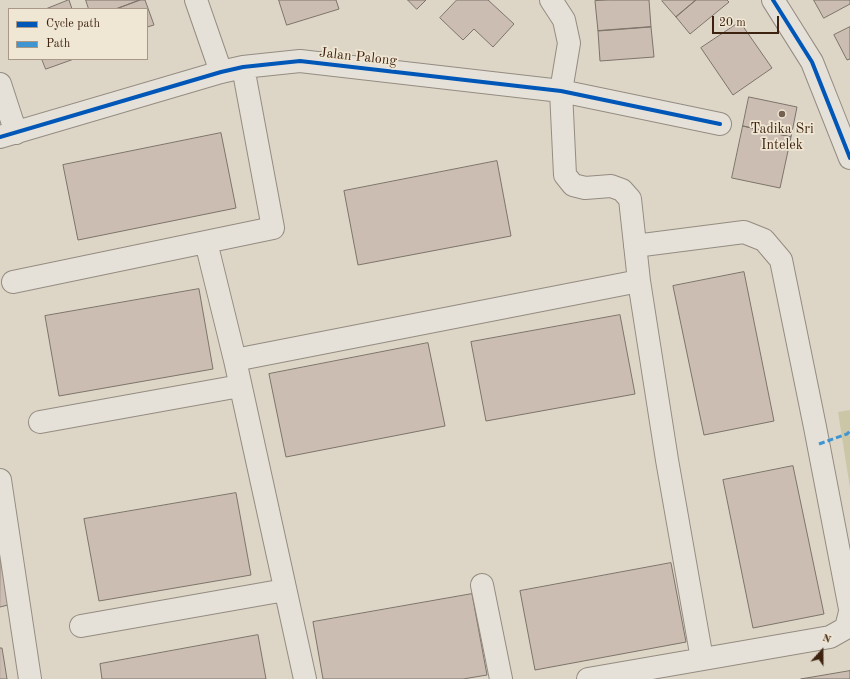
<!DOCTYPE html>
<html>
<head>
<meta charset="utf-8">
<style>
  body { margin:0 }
  #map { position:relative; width:850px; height:679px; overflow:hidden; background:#ddd5c6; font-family:"Old Standard TT",serif }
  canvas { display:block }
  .legend { position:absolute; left:8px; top:8px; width:140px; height:52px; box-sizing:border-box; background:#efe6d3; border:1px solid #a89885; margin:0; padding:5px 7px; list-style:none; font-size:12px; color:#3d220f }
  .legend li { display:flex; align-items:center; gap:8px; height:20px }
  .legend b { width:20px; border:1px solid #a89885 }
  .north { position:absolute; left:802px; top:631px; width:40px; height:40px; -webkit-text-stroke:3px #efe6d3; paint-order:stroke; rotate:21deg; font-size:11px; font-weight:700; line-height:16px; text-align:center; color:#3d220f }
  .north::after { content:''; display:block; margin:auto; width:14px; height:18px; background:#3d220f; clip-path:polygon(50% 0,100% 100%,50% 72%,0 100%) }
  .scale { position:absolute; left:712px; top:16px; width:67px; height:18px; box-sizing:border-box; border:2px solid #3d220f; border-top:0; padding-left:5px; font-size:12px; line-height:14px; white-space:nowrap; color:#3d220f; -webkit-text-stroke:3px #efe6d3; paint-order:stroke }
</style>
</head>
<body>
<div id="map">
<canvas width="850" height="679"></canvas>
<ul class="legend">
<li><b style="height:5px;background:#0057b8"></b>Cycle path</li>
<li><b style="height:5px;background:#3f95d2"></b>Path</li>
</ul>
<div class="north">N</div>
<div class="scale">20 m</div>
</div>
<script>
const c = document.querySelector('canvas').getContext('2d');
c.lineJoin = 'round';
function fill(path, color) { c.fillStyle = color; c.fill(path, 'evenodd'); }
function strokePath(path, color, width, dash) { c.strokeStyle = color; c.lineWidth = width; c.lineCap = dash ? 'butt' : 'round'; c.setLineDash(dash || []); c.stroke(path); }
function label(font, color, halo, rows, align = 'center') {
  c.font = font + ' "Old Standard TT",serif'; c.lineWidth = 3.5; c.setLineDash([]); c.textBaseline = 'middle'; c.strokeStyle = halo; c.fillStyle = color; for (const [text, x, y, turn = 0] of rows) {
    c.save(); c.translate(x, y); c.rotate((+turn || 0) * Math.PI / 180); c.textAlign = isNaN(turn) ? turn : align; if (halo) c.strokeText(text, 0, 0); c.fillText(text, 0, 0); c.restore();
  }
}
const green = new Path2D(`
  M 850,410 L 850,488 L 838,412 Z`);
const building = new Path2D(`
  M 69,0 L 72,9 L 46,9 Z
  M 86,0 L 140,0 L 116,9 L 89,9 Z
  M 140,0 L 145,0 L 154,25 L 147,27 L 147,9 L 116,9 Z
  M 279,0 L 336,0 L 339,9 L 287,25 Z
  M 408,0 L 426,0 L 417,9 Z
  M 457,0 L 488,0 L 514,24 L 493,47 L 474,29 L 463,40 L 440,18 Z
  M 609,0 L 649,0 L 651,27 L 598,31 L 595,1 Z
  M 663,0 L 696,0 L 676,17 L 662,1 Z
  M 696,0 L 727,0 L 729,2 L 690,34 L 676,17 Z
  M 814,0 L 850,0 L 850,4 L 824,18 Z
  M 740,22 L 772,68 L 733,95 L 701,48 Z
  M 651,27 L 654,57 L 600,61 L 598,31 Z
  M 850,27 L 850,59 L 847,60 L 834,35 Z
  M 42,59 L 74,59 L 46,69 Z
  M 749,97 L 797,107 L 791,137 L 743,126 Z
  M 743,126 L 791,137 L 780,188 L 732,178 Z
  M 221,133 L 236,208 L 78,240 L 63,165 Z
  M 497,161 L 511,236 L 358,265 L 344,191 Z
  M 744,272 L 774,421 L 704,435 L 673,286 Z
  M 199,289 L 213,369 L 59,396 L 45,316 Z
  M 620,315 L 635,394 L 486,421 L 471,342 Z
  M 428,343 L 445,426 L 286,457 L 269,374 Z
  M 793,466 L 824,614 L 753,628 L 723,480 Z
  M 236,493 L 251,575 L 99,601 L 84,519 Z
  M 0,552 L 8,605 L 0,607 Z
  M 671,563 L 686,642 L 535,670 L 520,591 Z
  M 472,594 L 487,675 L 463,679 L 323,679 L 313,622 Z
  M 258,635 L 266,679 L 102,679 L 100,664 Z
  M 0,648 L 2,648 L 7,679 L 0,679 Z
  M 850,671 L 850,679 L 801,679 Z`);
const minor = new Path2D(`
  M 196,0 L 221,72
  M 551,0 L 564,20 L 569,43 L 561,91 L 565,175 L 573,185 L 585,188 L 611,186 L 622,190 L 630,199 L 639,281 L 667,460 L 702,659
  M 773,0 L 812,62 L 850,158
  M 0,84 L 16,133
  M 0,137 L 221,72 L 243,67 L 300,61 L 561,91 L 720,124
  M 206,242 L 235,360
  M 635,246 L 744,232 L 764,240 L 781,260 L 815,427 L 850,609
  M 13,282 L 273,228 L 243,67
  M 40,422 L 240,386
  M 0,480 L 30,679
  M 482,585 L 501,679
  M 81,626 L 285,590
  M 305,679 L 235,360 L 639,281
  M 588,679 L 830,637 L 846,628 L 850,612`);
const quiet = new Path2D(`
  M 819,444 L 847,434 L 850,431`);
const cycleway = new Path2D(`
  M 773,0 L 812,62 L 850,158
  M 0,137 L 221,72 L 243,67 L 300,61 L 561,91 L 720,124`);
const markers = [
  [782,114,4,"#75614f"]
];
const streetNames = [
  ["Jalan Palong",358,57,6]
];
const poiNames = [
  ["Tadika Sri",782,129],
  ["Intelek",782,145]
];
fill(green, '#cbc7a6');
fill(building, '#ccbdb3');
strokePath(building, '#7d746a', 1);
strokePath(minor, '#948c81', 24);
strokePath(minor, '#e5e1d9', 22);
strokePath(quiet, '#3f95d2', 3, [6, 3]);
strokePath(cycleway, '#0057b8', 4);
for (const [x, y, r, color] of markers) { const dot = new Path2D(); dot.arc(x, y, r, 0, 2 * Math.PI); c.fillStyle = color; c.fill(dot); strokePath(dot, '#efe6d3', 1.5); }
label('14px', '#3d220f', '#efe6d3', streetNames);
label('14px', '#3d220f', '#efe6d3', poiNames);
</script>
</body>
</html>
